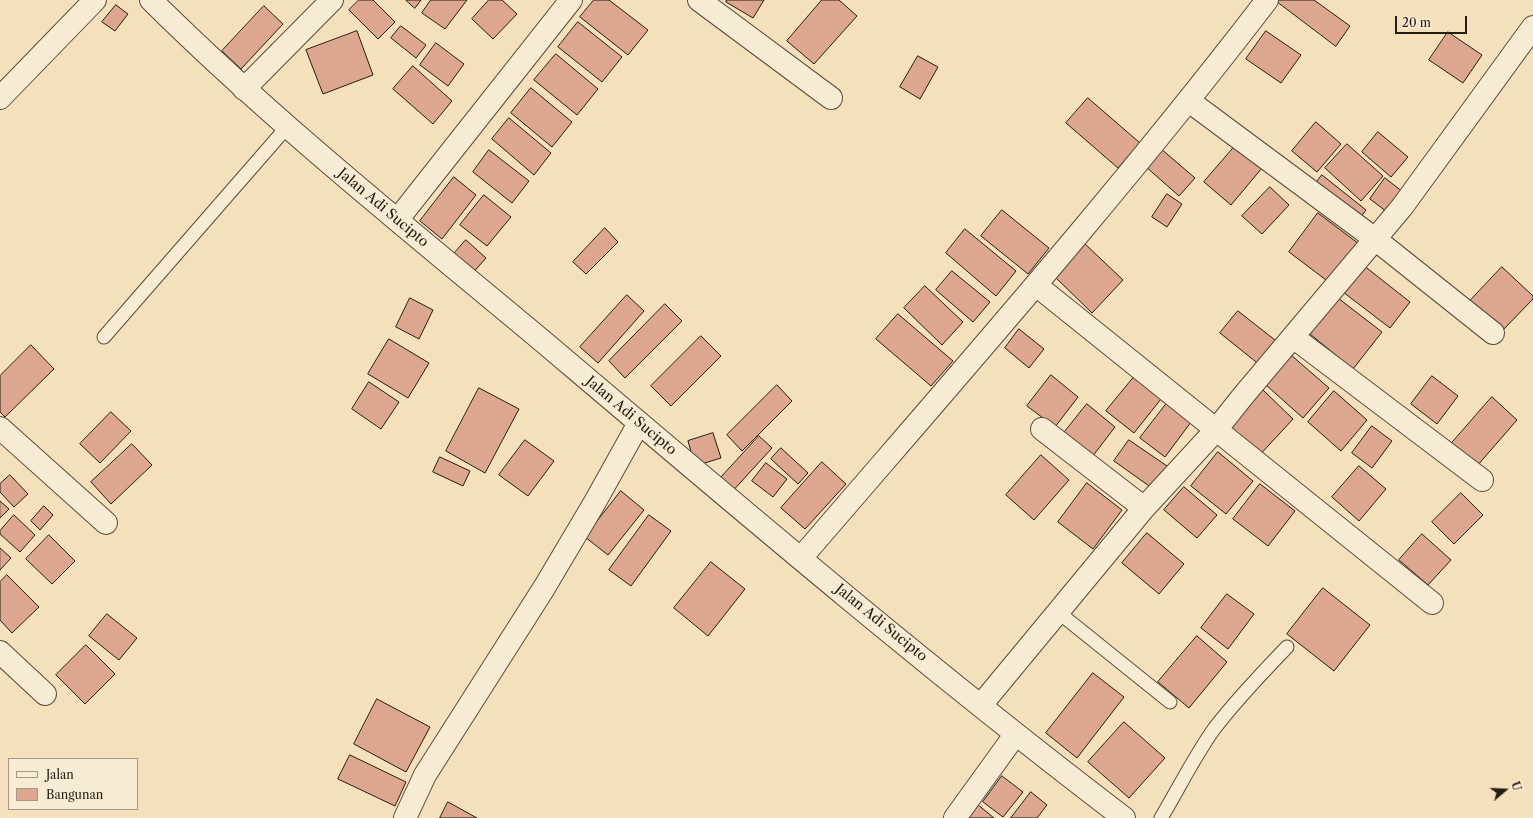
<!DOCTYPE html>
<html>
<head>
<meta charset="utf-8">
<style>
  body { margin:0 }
  #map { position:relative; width:1533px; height:818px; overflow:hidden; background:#f5e0bc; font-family:"Libre Caslon Text",serif }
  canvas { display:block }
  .legend { position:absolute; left:8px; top:758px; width:130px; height:52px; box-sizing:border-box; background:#f8ebd3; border:1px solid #a49886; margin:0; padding:5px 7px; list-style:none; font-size:12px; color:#251c13 }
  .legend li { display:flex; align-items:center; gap:8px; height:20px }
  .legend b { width:20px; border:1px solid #a49886 }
  .north { position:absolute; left:1485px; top:770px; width:40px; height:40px; -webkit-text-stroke:3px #f8ebd3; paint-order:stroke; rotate:71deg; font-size:11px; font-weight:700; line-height:16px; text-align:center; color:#251c13 }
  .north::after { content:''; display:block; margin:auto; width:14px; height:18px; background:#251c13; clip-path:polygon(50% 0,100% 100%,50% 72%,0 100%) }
  .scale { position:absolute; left:1395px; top:16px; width:72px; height:18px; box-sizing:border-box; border:2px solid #251c13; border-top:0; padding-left:5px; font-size:12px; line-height:14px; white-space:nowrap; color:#251c13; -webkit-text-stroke:3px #f8ebd3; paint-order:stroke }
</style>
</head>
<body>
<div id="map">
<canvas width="1533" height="818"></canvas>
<ul class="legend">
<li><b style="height:5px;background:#f8ebd3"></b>Jalan</li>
<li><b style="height:11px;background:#dca68f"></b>Bangunan</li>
</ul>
<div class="north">U</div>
<div class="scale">20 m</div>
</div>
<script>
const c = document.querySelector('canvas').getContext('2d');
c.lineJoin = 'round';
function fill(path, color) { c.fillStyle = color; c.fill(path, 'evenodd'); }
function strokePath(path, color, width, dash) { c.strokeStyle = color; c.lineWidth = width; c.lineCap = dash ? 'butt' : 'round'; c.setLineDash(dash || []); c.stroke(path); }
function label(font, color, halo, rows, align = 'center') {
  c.font = font + ' "Libre Caslon Text",serif'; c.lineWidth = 3.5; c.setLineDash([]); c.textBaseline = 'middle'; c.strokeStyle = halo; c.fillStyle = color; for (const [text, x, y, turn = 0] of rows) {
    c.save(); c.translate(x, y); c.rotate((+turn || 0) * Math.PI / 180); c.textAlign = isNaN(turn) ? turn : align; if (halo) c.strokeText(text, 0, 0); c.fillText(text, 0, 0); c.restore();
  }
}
const building = new Path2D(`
  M 359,0 L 373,0 L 395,22 L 378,39 L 349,10 Z
  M 406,0 L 421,0 L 415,8 Z
  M 431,0 L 467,0 L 445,29 L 422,13 Z
  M 489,0 L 502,0 L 517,14 L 493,39 L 472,19 Z
  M 594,0 L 609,0 L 648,30 L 628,55 L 580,17 Z
  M 727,0 L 764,0 L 753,18 L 726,2 Z
  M 822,0 L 839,0 L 857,16 L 814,64 L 787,41 Z
  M 1275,0 L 1314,0 L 1350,26 L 1336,46 Z
  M 116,5 L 128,14 L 115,31 L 102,22 Z
  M 264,6 L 283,24 L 241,69 L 222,51 Z
  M 578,22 L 622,57 L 602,82 L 558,47 Z
  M 401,26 L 426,45 L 416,58 L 391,38 Z
  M 357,31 L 373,75 L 323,94 L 306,50 Z
  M 1266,31 L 1301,55 L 1281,83 L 1246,59 Z
  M 1448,32 L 1482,55 L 1463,83 L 1429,60 Z
  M 436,43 L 464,64 L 448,86 L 420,65 Z
  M 556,54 L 598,89 L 577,115 L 534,80 Z
  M 918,56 L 938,67 L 920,99 L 900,87 Z
  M 413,66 L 452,101 L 433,124 L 393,89 Z
  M 531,88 L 572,122 L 552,147 L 511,113 Z
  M 1088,98 L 1140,143 L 1118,168 L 1066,123 Z
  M 509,118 L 551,153 L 534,175 L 492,139 Z
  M 1316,122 L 1341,144 L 1317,172 L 1292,151 Z
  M 1378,132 L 1408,157 L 1391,177 L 1362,152 Z
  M 1347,144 L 1383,176 L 1361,201 L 1325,168 Z
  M 1235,146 L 1262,168 L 1231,205 L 1204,182 Z
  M 1160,148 L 1195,178 L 1179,196 L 1145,166 Z
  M 489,150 L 529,181 L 512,203 L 473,172 Z
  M 1322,175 L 1366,210 L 1357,222 L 1313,187 Z
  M 454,177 L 476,195 L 442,239 L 420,221 Z
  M 1385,178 L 1403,192 L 1387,212 L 1370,199 Z
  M 1270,187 L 1289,205 L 1262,234 L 1242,216 Z
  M 1167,194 L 1182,204 L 1167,227 L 1152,217 Z
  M 484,195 L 511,217 L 487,246 L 460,225 Z
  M 1002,210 L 1049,248 L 1028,274 L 981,236 Z
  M 1318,213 L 1359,244 L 1330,283 L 1289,252 Z
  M 605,228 L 618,242 L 586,274 L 573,262 Z
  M 965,229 L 1016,271 L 996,296 L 946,253 Z
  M 466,240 L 486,258 L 471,275 L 451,257 Z
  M 1083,242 L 1123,280 L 1092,313 L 1053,275 Z
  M 1363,265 L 1410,302 L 1390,328 L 1343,292 Z
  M 1502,267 L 1533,296 L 1533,299 L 1501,332 L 1469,302 Z
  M 952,271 L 990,302 L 973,322 L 936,290 Z
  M 925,286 L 963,322 L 942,345 L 904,308 Z
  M 627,295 L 644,311 L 598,363 L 580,347 Z
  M 410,298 L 433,310 L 419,339 L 396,327 Z
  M 1338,298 L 1382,332 L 1353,369 L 1310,334 Z
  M 665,304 L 682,321 L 625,378 L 609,361 Z
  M 1238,311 L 1280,344 L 1261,366 L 1220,333 Z
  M 898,314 L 953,361 L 931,386 L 876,339 Z
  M 1019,329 L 1044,349 L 1029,368 L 1005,348 Z
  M 701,336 L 721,356 L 671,406 L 651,386 Z
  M 389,339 L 429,363 L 408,398 L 368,374 Z
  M 31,345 L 54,369 L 5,417 L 0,412 L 0,376 Z
  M 1291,355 L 1329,388 L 1303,418 L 1266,385 Z
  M 1051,375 L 1078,397 L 1055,427 L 1027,406 Z
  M 1432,376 L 1458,396 L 1437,424 L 1411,404 Z
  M 1134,377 L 1161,399 L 1134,433 L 1106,411 Z
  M 369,382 L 399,402 L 381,429 L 352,409 Z
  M 777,385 L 792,401 L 742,451 L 727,435 Z
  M 479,388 L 519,409 L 485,473 L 446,451 Z
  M 1263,390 L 1293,419 L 1257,458 L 1227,429 Z
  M 1334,391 L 1367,420 L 1341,451 L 1308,422 Z
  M 1492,397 L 1517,420 L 1477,466 L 1451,444 Z
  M 1167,403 L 1191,422 L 1165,457 L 1140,438 Z
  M 1087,404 L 1115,427 L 1092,457 L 1063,434 Z
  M 111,412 L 131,431 L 100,463 L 80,444 Z
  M 1372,426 L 1392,441 L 1372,468 L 1352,453 Z
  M 713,433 L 721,458 L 695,466 L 688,441 Z
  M 759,436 L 772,448 L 729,495 L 716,483 Z
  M 525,440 L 554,461 L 528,496 L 499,475 Z
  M 1129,440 L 1167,466 L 1152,488 L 1114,461 Z
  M 132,444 L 152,465 L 111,504 L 91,482 Z
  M 781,448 L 808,473 L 798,484 L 771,459 Z
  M 1218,452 L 1253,481 L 1226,514 L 1191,486 Z
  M 1041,455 L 1069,480 L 1034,520 L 1006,495 Z
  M 440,457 L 470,471 L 463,486 L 433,472 Z
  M 822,462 L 846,484 L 805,529 L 781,508 Z
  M 766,463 L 787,479 L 773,497 L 752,481 Z
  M 1359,466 L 1386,489 L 1359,521 L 1332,497 Z
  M 10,475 L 28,494 L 14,507 L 0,492 L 0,484 Z
  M 1087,483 L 1122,510 L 1093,549 L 1058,522 Z
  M 1260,484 L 1295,511 L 1268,546 L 1233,519 Z
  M 1184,487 L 1217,515 L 1197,538 L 1164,510 Z
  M 621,491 L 644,510 L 608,555 L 585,537 Z
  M 1461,493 L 1483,515 L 1454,544 L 1432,522 Z
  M 0,501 L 9,509 L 0,518 Z
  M 44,506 L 53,515 L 40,530 L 31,521 Z
  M 14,515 L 35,535 L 20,552 L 0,534 L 0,531 Z
  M 649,515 L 671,531 L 631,586 L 609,570 Z
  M 1147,533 L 1184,564 L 1159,594 L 1122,563 Z
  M 1422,534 L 1451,560 L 1428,585 L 1399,560 Z
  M 49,535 L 75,561 L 52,584 L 26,559 Z
  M 0,548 L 11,558 L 0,570 Z
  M 711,562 L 745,589 L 708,636 L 674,608 Z
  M 7,575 L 39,607 L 12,633 L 0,620 L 0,582 Z
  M 1323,588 L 1370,625 L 1334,671 L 1287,634 Z
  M 1227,594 L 1254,614 L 1228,649 L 1201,628 Z
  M 107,614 L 137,638 L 119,660 L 89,636 Z
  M 1197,636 L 1227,662 L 1189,708 L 1158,682 Z
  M 86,645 L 115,674 L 85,704 L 56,675 Z
  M 1093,673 L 1124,697 L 1077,758 L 1046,733 Z
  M 377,699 L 430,727 L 406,772 L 354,744 Z
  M 1124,722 L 1165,758 L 1129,798 L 1088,762 Z
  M 350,755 L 406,782 L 395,806 L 338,779 Z
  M 1002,776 L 1023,792 L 1003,817 L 983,802 Z
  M 1031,792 L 1047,805 L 1037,818 L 1011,818 Z
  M 448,802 L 477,818 L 440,818 Z
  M 977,804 L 994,818 L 966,818 Z`);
const service = new Path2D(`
  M 104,337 L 287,127
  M 1058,612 L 1170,702
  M 1161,818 C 1179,788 1194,757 1214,729 C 1236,700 1262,673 1287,647`);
const minor = new Path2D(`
  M 699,0 L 831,98
  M 244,89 L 332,0
  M 0,98 L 95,0
  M 1189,101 L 1375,239 L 1493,333
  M 398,219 L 571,0
  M 1036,285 L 1432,603
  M 1293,337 L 1482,480
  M 0,428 L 106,523
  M 1042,429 L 1144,508
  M 801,558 C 959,374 1120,192 1267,0
  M 0,652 L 45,694
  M 981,705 L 1144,508 L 1216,430 L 1243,396 L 1402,207 L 1533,27
  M 405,818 L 425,775 L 544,588 L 595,502 L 639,423
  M 955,818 L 1015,735`);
const tertiary = new Path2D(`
  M 151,0 C 275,123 412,232 546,344 C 736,505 926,667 1124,818`);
const streetNames = [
  ["Jalan Adi Sucipto",383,208,40],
  ["Jalan Adi Sucipto",631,416,40],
  ["Jalan Adi Sucipto",881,623,39]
];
fill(building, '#dca68f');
strokePath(building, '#251c13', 1);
strokePath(service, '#594d3d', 15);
strokePath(minor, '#594d3d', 24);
strokePath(tertiary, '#594d3d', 24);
strokePath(service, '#f8ebd3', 13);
strokePath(minor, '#f8ebd3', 22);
strokePath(tertiary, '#f8ebd3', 22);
label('14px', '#251c13', '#f8ebd3', streetNames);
</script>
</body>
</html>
